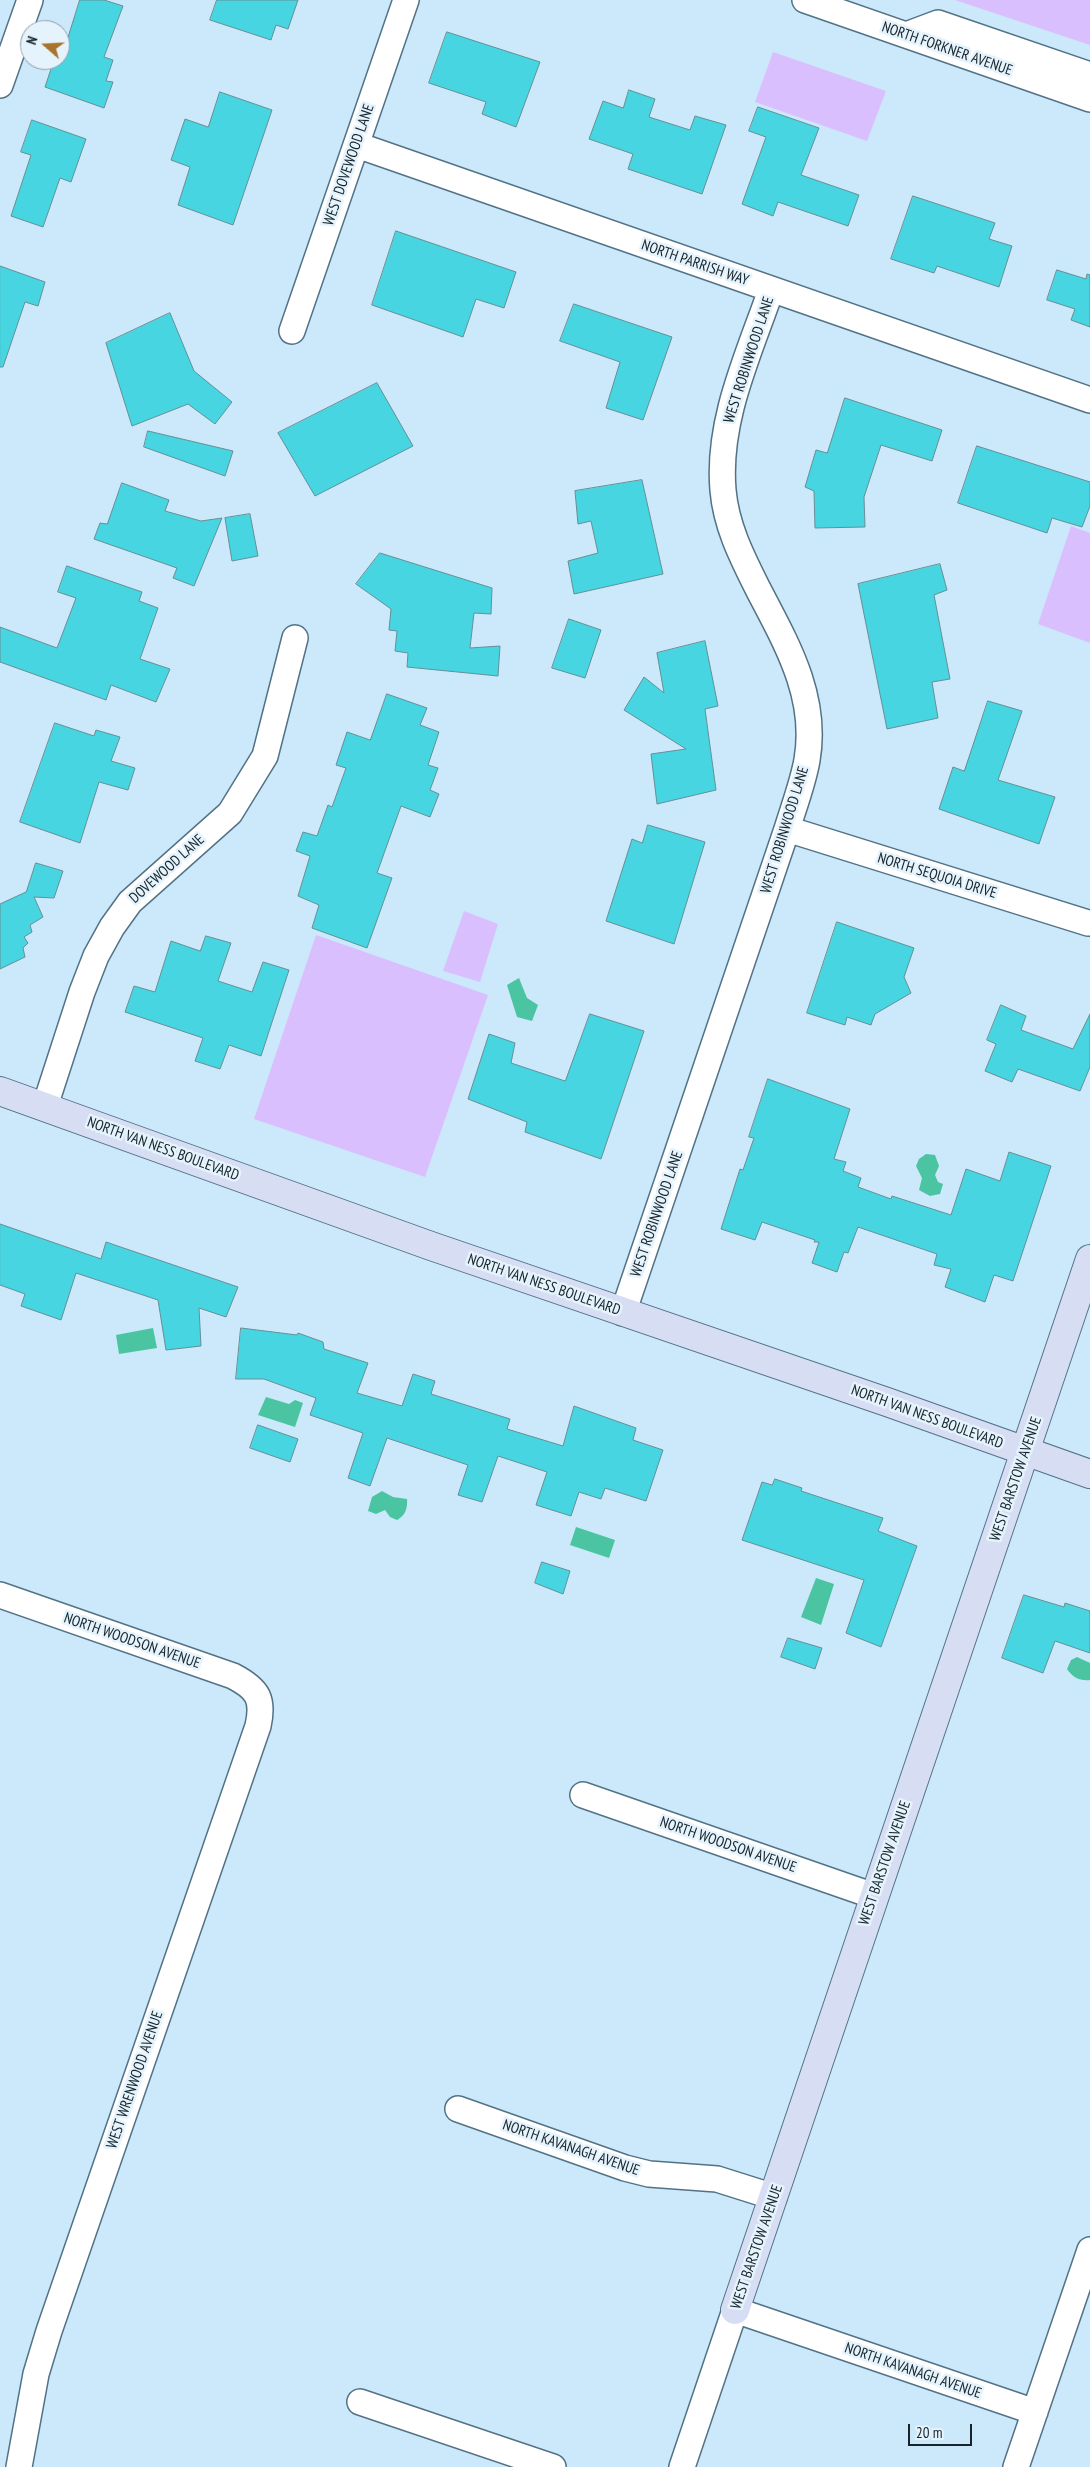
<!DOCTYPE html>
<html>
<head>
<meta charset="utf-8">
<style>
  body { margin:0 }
  #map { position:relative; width:1090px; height:2467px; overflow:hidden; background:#cce8fb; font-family:"PT Sans Narrow",sans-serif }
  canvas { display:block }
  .north { position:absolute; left:20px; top:20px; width:50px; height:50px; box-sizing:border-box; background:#e5f3fc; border:1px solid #93a0a9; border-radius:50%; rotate:289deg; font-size:14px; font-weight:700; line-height:20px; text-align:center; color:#17242c }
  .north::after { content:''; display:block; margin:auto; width:18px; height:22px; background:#a8742d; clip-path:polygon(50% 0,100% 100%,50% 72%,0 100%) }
  .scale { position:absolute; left:908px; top:2424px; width:64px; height:22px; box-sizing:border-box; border:2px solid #17242c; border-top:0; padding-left:6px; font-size:15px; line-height:18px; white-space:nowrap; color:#17242c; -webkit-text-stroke:4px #e5f3fc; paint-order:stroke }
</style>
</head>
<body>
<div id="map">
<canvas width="1090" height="2467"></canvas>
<div class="north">N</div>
<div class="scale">20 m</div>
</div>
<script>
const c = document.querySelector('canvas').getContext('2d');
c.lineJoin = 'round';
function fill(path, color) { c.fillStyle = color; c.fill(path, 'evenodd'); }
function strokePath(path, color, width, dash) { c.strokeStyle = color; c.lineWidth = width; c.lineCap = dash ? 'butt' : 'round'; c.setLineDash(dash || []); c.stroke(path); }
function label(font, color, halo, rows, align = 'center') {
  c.font = font + ' "PT Sans Narrow",sans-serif'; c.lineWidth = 5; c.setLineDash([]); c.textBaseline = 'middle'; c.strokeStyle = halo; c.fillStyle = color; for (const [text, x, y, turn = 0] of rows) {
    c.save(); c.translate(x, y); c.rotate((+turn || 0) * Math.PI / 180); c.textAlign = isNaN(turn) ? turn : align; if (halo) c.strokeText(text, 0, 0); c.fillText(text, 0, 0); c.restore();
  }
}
const green = new Path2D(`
  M 955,0 L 1090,0 L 1090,45 Z
  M 773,52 L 886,91 L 867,141 L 755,102 Z
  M 1071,526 L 1090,533 L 1090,643 L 1038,624 Z
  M 464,911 L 498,924 L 480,982 L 443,971 Z
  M 316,935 L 488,995 L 425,1177 L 254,1119 Z`);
const water = new Path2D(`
  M 519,978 L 527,998 L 538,1005 L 532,1021 L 517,1017 L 507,985 Z
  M 926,1154 L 935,1155 L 939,1166 L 935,1175 L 938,1182 L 943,1184 L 940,1194 L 930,1196 L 919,1190 L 922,1178 L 916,1166 L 919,1159 Z
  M 153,1328 L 157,1348 L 119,1354 L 116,1335 Z
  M 266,1397 L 289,1404 L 295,1400 L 303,1403 L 295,1427 L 258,1415 Z
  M 382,1491 L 393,1497 L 407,1499 C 408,1508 405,1516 397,1520 L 390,1517 L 385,1510 L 376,1514 L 368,1511 L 372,1497 Z
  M 576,1527 L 615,1540 L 609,1558 L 570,1545 Z
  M 816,1578 L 834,1584 L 821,1625 L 801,1617 Z
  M 1077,1657 L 1090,1663 L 1090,1680 C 1080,1681 1073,1678 1067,1669 L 1071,1660 Z`);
const building = new Path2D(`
  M 80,0 L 104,0 L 123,6 L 104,57 L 113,60 L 106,81 L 113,82 L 104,108 L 45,87 L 54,60 L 60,60 L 60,48 L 64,49 Z
  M 217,0 L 298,0 L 288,29 L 276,25 L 271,40 L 210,20 Z
  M 447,32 L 540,62 L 516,127 L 482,114 L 486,102 L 429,83 Z
  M 629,90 L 655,99 L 649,117 L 690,130 L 695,116 L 726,125 L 702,194 L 628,169 L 633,154 L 589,139 L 603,101 L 623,108 Z
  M 220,92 L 272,110 L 233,225 L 178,205 L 190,167 L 171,160 L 185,119 L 208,127 Z
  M 758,107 L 819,128 L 801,175 L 859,195 L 848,226 L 778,202 L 773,216 L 742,204 L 766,137 L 749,131 Z
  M 32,120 L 86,139 L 71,182 L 60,178 L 43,227 L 11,216 L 31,155 L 21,152 Z
  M 913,196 L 995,223 L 989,239 L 1012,246 L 999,287 L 937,266 L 934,273 L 891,259 Z
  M 396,231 L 516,272 L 504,308 L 476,299 L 463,337 L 372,305 Z
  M 0,266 L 45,282 L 38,306 L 25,302 L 3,367 L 0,367 Z
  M 1057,270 L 1086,279 L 1087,274 L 1090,275 L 1090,327 L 1071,320 L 1075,309 L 1047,300 Z
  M 574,304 L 672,337 L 643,420 L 606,408 L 620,362 L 560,341 Z
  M 170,313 L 194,371 L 232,402 L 215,424 L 188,404 L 132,426 L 106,343 Z
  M 377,383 L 413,446 L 315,496 L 278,433 Z
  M 845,398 L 942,430 L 932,461 L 881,445 L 864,497 L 865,527 L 815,528 L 814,491 L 805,487 L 816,450 L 827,453 Z
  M 148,431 L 233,451 L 225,476 L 144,447 Z
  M 977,446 L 1090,482 L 1090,506 L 1082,527 L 1052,518 L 1047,533 L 958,503 Z
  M 642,480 L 663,574 L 574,594 L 568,561 L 598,553 L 591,521 L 578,524 L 575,491 Z
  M 122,483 L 169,500 L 165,511 L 201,521 L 222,518 L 194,586 L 173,578 L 177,568 L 94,539 L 100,523 L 107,524 Z
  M 250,514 L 258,556 L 232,561 L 225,518 Z
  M 380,553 L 492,588 L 491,614 L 474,613 L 470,648 L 500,646 L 498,676 L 407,667 L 408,653 L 395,651 L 397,631 L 389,630 L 391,609 L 356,584 Z
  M 940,564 L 947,590 L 934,595 L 950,679 L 932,682 L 938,718 L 887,729 L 858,584 Z
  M 67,566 L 142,592 L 139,601 L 158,608 L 140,659 L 170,669 L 156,702 L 111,685 L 106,700 L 0,662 L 0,627 L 57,648 L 76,598 L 58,592 Z
  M 569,619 L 601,630 L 585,678 L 552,668 Z
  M 705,641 L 718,706 L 705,709 L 716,790 L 657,804 L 651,754 L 686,749 L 624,710 L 644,677 L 664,693 L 657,653 Z
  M 387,694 L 427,708 L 420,725 L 439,732 L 428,765 L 438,768 L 430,790 L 439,794 L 430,817 L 401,806 L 377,873 L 392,878 L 367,948 L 312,928 L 319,905 L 298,896 L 310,856 L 296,851 L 303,832 L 317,836 L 328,805 L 332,807 L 346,768 L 336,765 L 347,732 L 370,740 Z
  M 988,701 L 1022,711 L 998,780 L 1055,797 L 1039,844 L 939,809 L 953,767 L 964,771 Z
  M 55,723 L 94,736 L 96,730 L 120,737 L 111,761 L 135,768 L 128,790 L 99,782 L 80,843 L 20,822 Z
  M 648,825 L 705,842 L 674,944 L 606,921 L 632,839 L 642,843 Z
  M 36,863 L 63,871 L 54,898 L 34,897 L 43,917 L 30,925 L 32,932 L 24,937 L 28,943 L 23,948 L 25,957 L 0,969 L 0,904 L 26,892 Z
  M 837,922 L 914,948 L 904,977 L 911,993 L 875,1014 L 871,1025 L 847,1017 L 845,1025 L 807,1013 Z
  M 206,936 L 231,943 L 218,981 L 252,992 L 263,962 L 289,970 L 261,1056 L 229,1045 L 220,1069 L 195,1061 L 203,1038 L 125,1012 L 134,986 L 155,992 L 171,941 L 200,951 Z
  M 1001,1005 L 1026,1016 L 1021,1030 L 1073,1049 L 1090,1014 L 1090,1067 L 1080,1091 L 1018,1069 L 1012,1082 L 985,1071 L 996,1044 L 987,1040 Z
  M 590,1014 L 644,1031 L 601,1159 L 525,1132 L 527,1122 L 468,1099 L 489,1034 L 515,1043 L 511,1063 L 565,1081 Z
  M 768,1079 L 850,1109 L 834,1159 L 846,1162 L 843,1171 L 861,1178 L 858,1187 L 891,1199 L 892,1196 L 951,1215 L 966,1169 L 1000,1181 L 1009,1152 L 1051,1166 L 1013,1281 L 994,1275 L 985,1302 L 945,1287 L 951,1269 L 934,1265 L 937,1254 L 858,1227 L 848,1253 L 844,1252 L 837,1272 L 812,1263 L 819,1242 L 814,1242 L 815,1240 L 762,1222 L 755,1240 L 721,1229 L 740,1169 L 743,1170 L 754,1138 L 749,1137 Z
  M 0,1224 L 101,1259 L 106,1242 L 238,1287 L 226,1317 L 199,1308 L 201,1346 L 166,1350 L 158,1300 L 76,1273 L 61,1320 L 21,1306 L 25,1294 L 0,1285 Z
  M 241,1328 L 297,1335 L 298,1333 L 323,1342 L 324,1349 L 368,1363 L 357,1393 L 402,1406 L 413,1374 L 435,1381 L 431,1394 L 510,1419 L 507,1429 L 563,1446 L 574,1406 L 636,1428 L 633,1440 L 663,1450 L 646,1501 L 605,1488 L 601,1499 L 579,1492 L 571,1516 L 536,1505 L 547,1472 L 498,1456 L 482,1502 L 458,1495 L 468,1465 L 387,1438 L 370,1486 L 348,1478 L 363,1433 L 310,1415 L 316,1398 L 264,1379 L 236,1379 Z
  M 258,1425 L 298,1439 L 290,1462 L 250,1448 Z
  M 775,1479 L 802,1488 L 801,1491 L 883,1518 L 878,1531 L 917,1546 L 881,1647 L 846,1633 L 864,1580 L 742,1540 L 762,1482 L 772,1485 Z
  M 542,1562 L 570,1571 L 563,1594 L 535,1583 Z
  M 1024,1595 L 1064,1607 L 1065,1603 L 1090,1611 L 1090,1653 L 1055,1641 L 1043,1673 L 1002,1658 Z
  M 788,1638 L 822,1648 L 815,1669 L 781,1657 Z`);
const street = new Path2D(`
  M 805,0 L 1090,99
  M 906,35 L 938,23 L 1090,75
  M 0,85 L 30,0
  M 357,145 L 1090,400
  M 292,331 L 406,0
  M 787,829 L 1088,923
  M 45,1106 L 82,992 L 96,956 L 112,927 L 130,902 L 230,813 L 265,756 L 295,638
  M 623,1313 L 787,829 C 794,806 803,783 807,760 C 818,696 786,643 758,589 C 742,557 726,526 723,490 C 717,420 749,354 771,290
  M 0,1595 L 233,1676 C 258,1689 264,1699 258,1726 L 49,2331 L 36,2374 L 19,2467
  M 583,1795 L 874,1896
  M 458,2109 L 625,2168 L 649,2174 L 717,2179 L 774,2197
  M 360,2402 L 553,2467
  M 682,2467 L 735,2310 L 1035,2412
  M 1016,2467 L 1090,2250`);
const secondary = new Path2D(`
  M 0,1091 L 431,1246 L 887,1402 L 1090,1474
  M 735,2310 L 1090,1259`);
const streetNames = [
  ["NORTH FORKNER AVENUE",947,49,19],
  ["WEST DOVEWOOD LANE",349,165,-71],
  ["NORTH PARRISH WAY",695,263,19],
  ["WEST ROBINWOOD LANE",749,360,-72],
  ["WEST ROBINWOOD LANE",785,830,-73],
  ["DOVEWOOD LANE",167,869,-42],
  ["NORTH SEQUOIA DRIVE",937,876,17],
  ["NORTH VAN NESS BOULEVARD",163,1149,20],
  ["WEST ROBINWOOD LANE",657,1214,-71],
  ["NORTH VAN NESS BOULEVARD",544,1285,19],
  ["NORTH VAN NESS BOULEVARD",927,1417,20],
  ["WEST BARSTOW AVENUE",1016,1479,-71],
  ["NORTH WOODSON AVENUE",132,1641,19],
  ["NORTH WOODSON AVENUE",728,1845,19],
  ["WEST BARSTOW AVENUE",885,1863,-71],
  ["WEST WRENWOOD AVENUE",135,2080,-71],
  ["NORTH KAVANAGH AVENUE",571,2148,19],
  ["WEST BARSTOW AVENUE",757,2247,-71],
  ["NORTH KAVANAGH AVENUE",913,2371,19]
];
fill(green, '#dabffe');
fill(water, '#4bc4a1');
fill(building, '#46d5e1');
strokePath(building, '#649095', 1);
strokePath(street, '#527286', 28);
strokePath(secondary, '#527286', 30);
strokePath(street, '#fff', 25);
strokePath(secondary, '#d7def4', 28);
label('15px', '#17242c', '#e5f3fc', streetNames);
</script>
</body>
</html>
